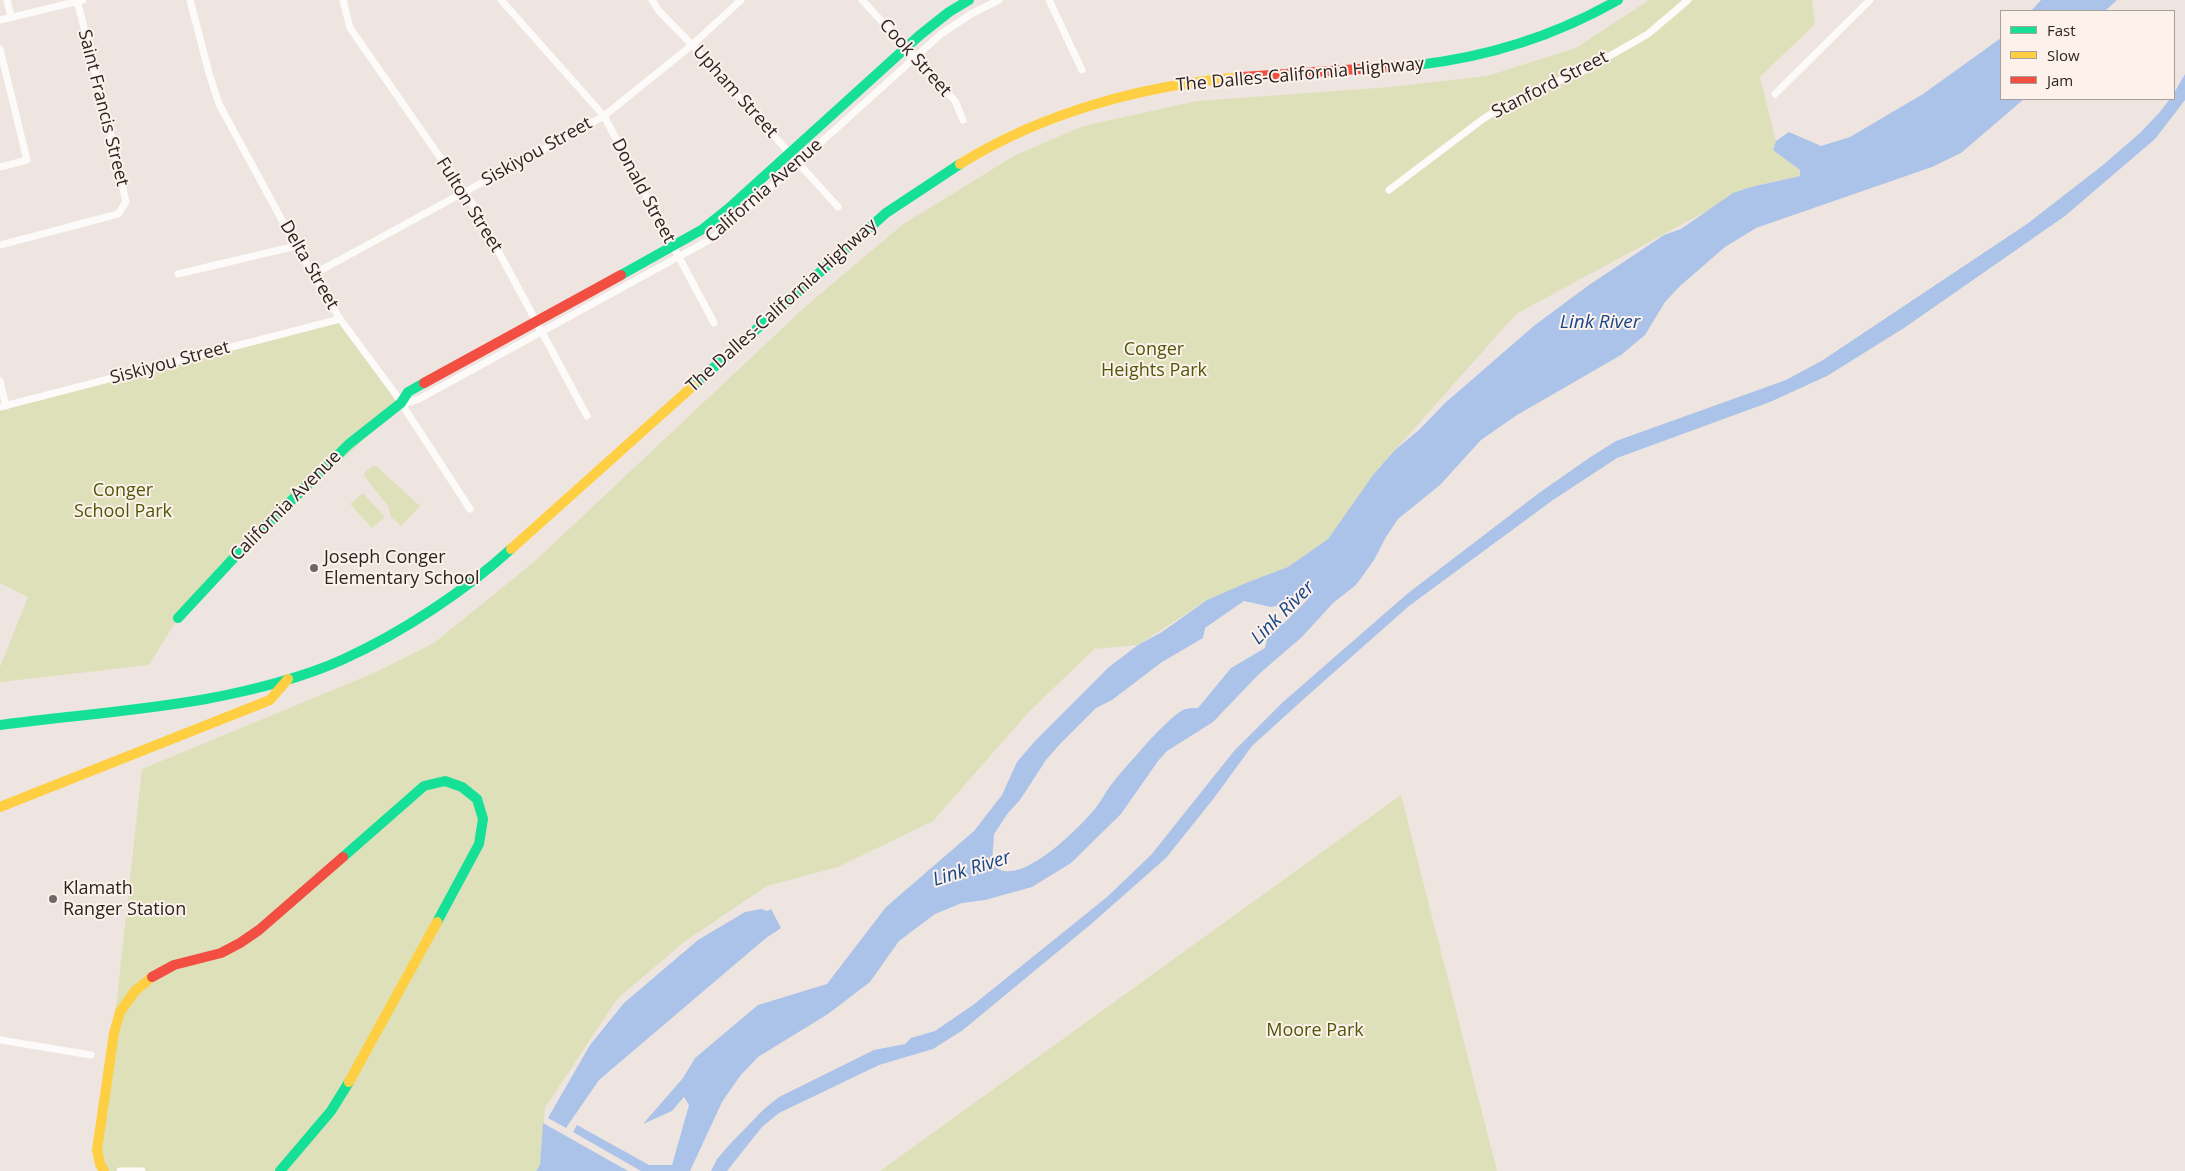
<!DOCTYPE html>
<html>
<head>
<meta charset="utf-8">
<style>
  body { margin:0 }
  #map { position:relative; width:2185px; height:1171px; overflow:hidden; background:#efe5e0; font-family:"Open Sans",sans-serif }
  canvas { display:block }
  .legend { position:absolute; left:2000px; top:10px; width:175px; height:90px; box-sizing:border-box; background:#fdf1ec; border:1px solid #a99f9b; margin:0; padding:6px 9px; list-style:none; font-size:15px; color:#2b2421 }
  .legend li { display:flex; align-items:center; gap:10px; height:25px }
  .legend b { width:25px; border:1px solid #a99f9b }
</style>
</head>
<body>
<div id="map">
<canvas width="2185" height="1171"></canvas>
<ul class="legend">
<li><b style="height:6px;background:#16e098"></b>Fast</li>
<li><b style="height:6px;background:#ffcf43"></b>Slow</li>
<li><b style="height:6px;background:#f24e42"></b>Jam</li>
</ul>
</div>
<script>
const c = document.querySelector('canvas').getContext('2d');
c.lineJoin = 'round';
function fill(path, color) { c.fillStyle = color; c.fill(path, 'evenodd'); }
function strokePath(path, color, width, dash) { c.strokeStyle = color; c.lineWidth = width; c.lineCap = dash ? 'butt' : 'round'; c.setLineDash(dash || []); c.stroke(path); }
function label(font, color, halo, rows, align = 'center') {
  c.font = font + ' "Open Sans",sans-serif'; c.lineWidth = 4; c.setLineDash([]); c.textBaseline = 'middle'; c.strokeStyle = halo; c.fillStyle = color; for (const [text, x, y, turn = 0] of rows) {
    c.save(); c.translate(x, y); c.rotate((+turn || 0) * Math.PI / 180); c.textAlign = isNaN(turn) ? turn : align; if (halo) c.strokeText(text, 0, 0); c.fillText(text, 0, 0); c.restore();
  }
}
const green = new Path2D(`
  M 1649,0 L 1812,0 L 1815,24 L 1760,77 L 1776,141 L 1773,150 L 1800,170 L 1800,176 L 1751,187 L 1516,314 L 1373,475 L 1328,539 L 1288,567 L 1207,600 L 1138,645 L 1094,649 L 1028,713 L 933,821 L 838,867 L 767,886 L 684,942 L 617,999 L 545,1108 L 540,1165 L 536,1171 L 98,1171 L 142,769 L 374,673 L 434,643 L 535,561 L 806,306 L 902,225 L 1014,156 L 1083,126 L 1197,101 L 1390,87 L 1487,76 L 1576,48 Z
  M 340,319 L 401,403 L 178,618 L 149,665 L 0,682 L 0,667 L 28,597 L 0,583 L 0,407 Z
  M 373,466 L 376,466 L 420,506 L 401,526 L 391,517 L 388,506 L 364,476 L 365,472 Z
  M 363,493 L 385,517 L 372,528 L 350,504 Z
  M 1401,795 L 1497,1171 L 880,1171 Z`);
const water = new Path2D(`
  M 2041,0 L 2117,0 L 2105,11 L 2031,11 Z
  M 2001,38 L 2001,99 L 2024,99 L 1961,153 L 1932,167 L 1756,228 L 1725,247 L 1680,286 L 1665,302 L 1645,335 L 1621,355 L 1517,415 L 1481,440 L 1440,485 L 1398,519 L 1386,537 L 1374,560 L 1356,585 L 1333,603 L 1302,637 L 1259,674 L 1213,722 L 1167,751 L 1158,761 L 1121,814 L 1071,863 L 1032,887 L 985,900 L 962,903 L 935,914 L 899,941 L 870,982 L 828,1014 L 758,1057 L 740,1076 L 722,1102 L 690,1171 L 641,1171 L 573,1132 L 577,1125 L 649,1165 L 672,1165 L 689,1105 L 684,1097 L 672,1111 L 643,1124 L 683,1078 L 695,1058 L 758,1005 L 827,984 L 886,907 L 974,831 L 1002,795 L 1017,762 L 1035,741 L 1109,667 L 1138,645 L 1162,632 L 1207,600 L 1246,583 L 1288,567 L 1328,539 L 1373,475 L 1395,450 L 1420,429 L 1445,403 L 1535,325 L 1589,285 L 1664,235 L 1681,229 L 1733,193 L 1751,187 L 1800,176 L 1800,170 L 1773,150 L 1776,141 L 1789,132 L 1821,146 L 1850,137 L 1923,94 ZM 1308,599 L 1284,623 L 1269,631 L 1265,648 L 1231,668 L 1198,708 C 1194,708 1187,708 1183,710 C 1173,715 1148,741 1141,750 C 1131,761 1120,773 1111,785 C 1105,793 1100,803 1094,810 C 1078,829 1014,894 992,863 L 994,834 L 1008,813 L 1020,800 L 1046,760 L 1060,744 L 1096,708 L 1112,700 L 1162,662 L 1203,638 L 1205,628 L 1244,601 L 1271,607 Z
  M 2185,74 L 2185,100 L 2155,139 L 2065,216 L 1904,328 L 1827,376 L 1770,402 L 1617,458 L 1553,500 L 1409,606 L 1306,697 L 1252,746 L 1214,798 L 1166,858 L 1090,925 L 963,1030 L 933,1049 L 879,1065 L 779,1113 L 762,1127 L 727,1171 L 711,1171 L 717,1159 L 730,1144 L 764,1109 L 779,1097 L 874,1050 L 905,1044 L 911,1038 L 935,1031 L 973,1005 L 1107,897 L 1151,855 L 1234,751 L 1283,702 L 1407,594 L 1539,493 L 1589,458 L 1616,441 L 1786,380 L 1823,360 L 2027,224 L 2103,165 L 2140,133 L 2159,113 L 2170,99 L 2174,99 L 2174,93 Z
  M 761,909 L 768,911 L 771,909 L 781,928 L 766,938 L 599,1080 L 566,1128 L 548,1118 L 590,1045 L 624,1003 L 698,940 L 745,912 Z
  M 543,1123 L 628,1171 L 536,1171 L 540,1165 Z`);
const street = new Path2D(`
  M 7,0 L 11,17
  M 190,0 L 209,73 L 219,104 L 296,246 L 340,319 L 394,392 L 470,509
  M 343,0 L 350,28 L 474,206 L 587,416
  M 501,0 L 604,116 L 714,323
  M 652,0 L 659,11 L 692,45 L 838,207
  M 862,0 L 955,101 L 963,120
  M 1049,0 L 1082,70
  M 0,20 L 83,0
  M 0,49 L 27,160 L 0,167
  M 1775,94 L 1870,0
  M 1389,190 L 1483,119 L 1513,100 L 1585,70 L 1648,34 L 1688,0
  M 0,245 L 118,214 L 126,202 L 107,118 L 77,0
  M 178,274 L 296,246
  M 314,274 L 604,116 L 692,45 L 741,0
  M 0,381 L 6,406
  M 401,403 L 407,403 L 419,399 L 711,239 L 736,219 L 941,34 L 971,14 L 999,0
  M 0,407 L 340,319
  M 0,1040 L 91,1055
  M 120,1171 L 142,1171`);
const fast = new Path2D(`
  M 1417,65 C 1489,57 1555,36 1618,0
  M 621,275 L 703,229 L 728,209 L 920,35 L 949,12 L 969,0
  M 693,386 L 886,213 L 960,164
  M 178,618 L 244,547 L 349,444 L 401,403 L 408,392 L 424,383
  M 0,725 C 69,716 138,711 206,699 C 249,691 305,677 344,659 C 401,633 465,591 511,549
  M 343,857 L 424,786 L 445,781 L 462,787 L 477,799 L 483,819 L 479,844 L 437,922
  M 280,1171 L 331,1111 L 349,1082`);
const slow = new Path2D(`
  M 960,164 C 1044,112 1144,85 1242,77
  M 511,549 L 693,386
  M 0,807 L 270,700 L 288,679
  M 349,1082 L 437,922
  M 104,1171 L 100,1164 L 97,1150 L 114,1033 L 120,1012 L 135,991 L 152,977`);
const jam = new Path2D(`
  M 1242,77 L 1417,65
  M 424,383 L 621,275
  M 152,977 L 174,965 L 221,953 L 240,943 L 259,930 L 343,857`);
const markers = [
  [314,568,5,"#706864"],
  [53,899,5,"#706864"]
];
const streetNames = [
  ["Cook Street",915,58,48],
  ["The Dalles-California Highway",1300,75,-5],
  ["Stanford Street",1550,85,-27],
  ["Upham Street",735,92,48],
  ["Saint Francis Street",103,108,76],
  ["Siskiyou Street",537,152,-29],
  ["Donald Street",643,191,62],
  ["California Avenue",764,191,-41],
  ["Fulton Street",469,205,58],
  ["Delta Street",309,265,60],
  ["The Dalles-California Highway",782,306,-42],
  ["Siskiyou Street",170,363,-15],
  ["California Avenue",286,506,-45]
];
const parkNames = [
  ["Conger",1154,350],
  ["Heights Park",1154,371],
  ["Conger",123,491],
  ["School Park",123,512],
  ["Moore Park",1315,1031]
];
const poiNames = [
  ["Joseph Conger",324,558],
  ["Elementary School",324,579],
  ["Klamath",63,889],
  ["Ranger Station",63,910]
];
const waterNames = [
  ["Link River",1600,323],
  ["Link River",1283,613,-45],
  ["Link River",972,869,-17]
];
fill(green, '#dee0b9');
fill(water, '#abc3e8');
strokePath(street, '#fdfbfa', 7);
strokePath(fast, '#16e098', 10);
strokePath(slow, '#ffcf43', 10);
strokePath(jam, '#f24e42', 10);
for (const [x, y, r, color] of markers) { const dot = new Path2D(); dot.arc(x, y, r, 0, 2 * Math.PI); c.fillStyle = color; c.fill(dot); strokePath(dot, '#fdf1ec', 2); }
label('18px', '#2b2421', '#fdf1ec', streetNames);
label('18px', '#505807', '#fdf1ec', parkNames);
label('18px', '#2b2421', '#fdf1ec', poiNames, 'left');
label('italic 19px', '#174889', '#fdf1ec', waterNames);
</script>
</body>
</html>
